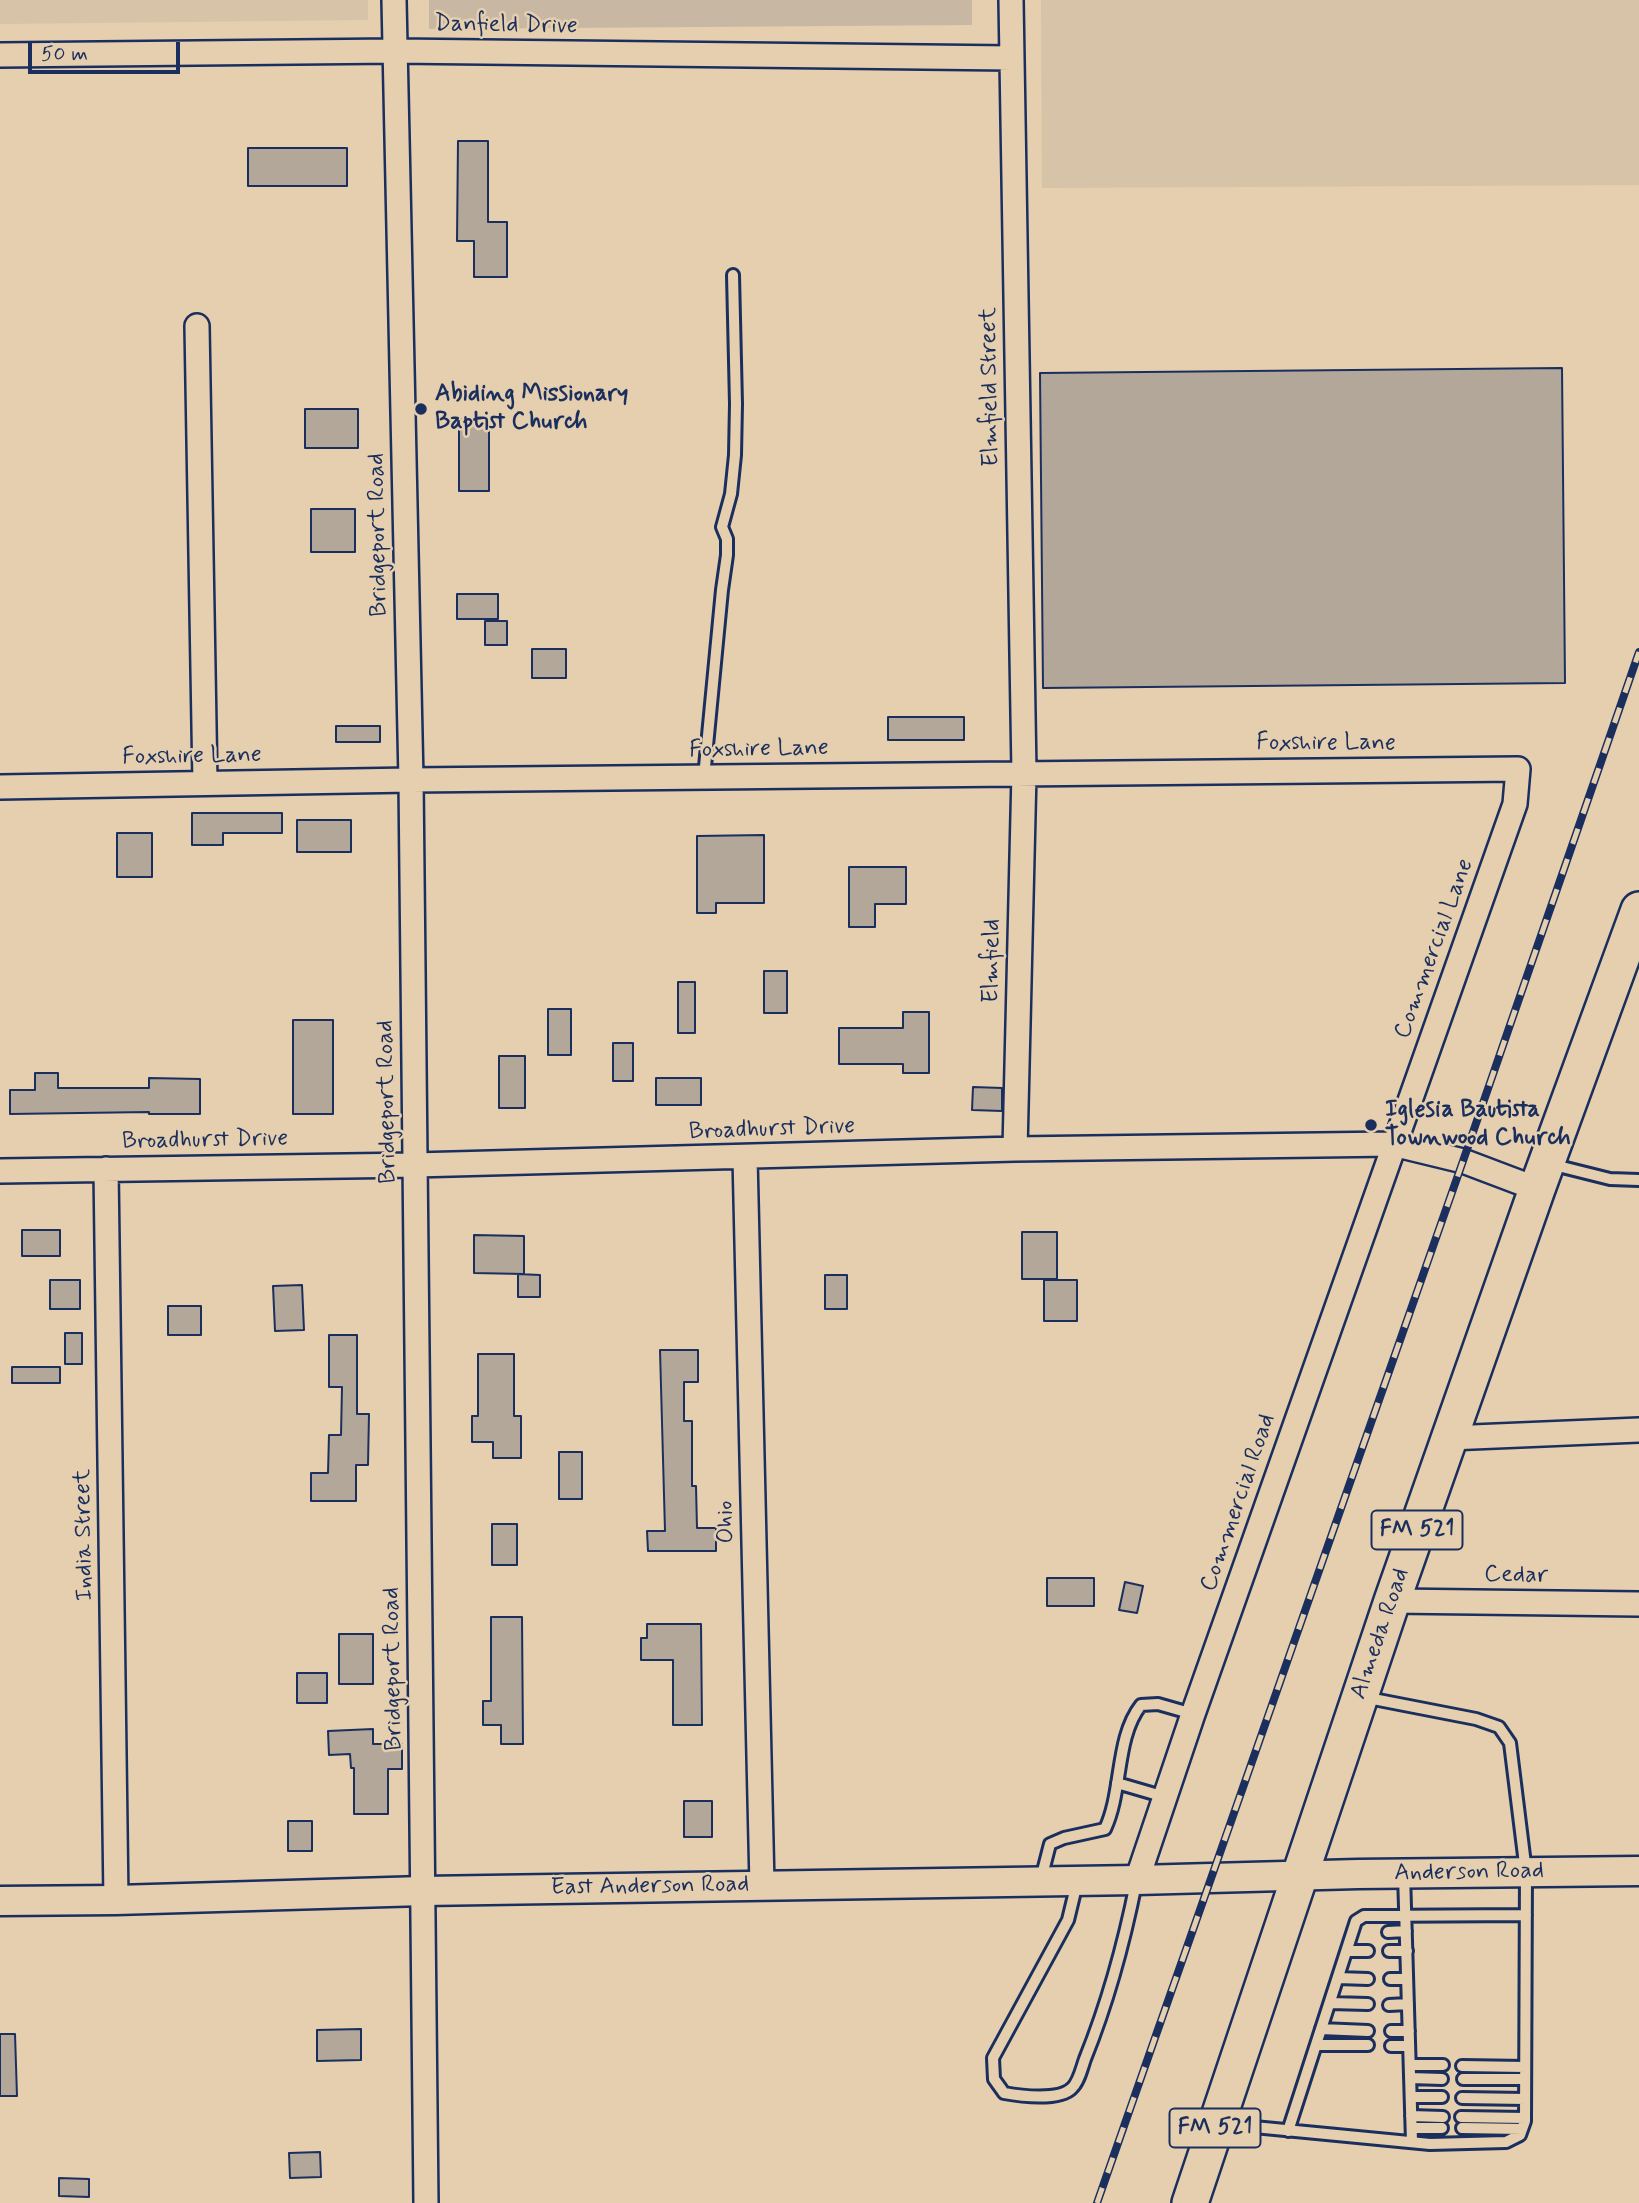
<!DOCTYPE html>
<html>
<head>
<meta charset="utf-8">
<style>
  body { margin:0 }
  #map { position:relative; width:1639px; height:2203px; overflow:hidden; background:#e5cfae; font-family:Mynerve,sans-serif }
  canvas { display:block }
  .scale { position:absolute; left:28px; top:42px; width:152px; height:32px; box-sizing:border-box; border:4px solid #1b2f5e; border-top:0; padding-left:9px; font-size:21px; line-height:24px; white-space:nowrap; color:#1b2f5e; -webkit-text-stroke:5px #e5cfae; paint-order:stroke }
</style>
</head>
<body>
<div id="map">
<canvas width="1639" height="2203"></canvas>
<div class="scale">50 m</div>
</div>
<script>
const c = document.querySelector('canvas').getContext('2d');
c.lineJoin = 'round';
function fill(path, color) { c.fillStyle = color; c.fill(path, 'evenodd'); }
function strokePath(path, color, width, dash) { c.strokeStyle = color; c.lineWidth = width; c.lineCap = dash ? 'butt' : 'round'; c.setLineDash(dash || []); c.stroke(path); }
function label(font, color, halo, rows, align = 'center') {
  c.font = font + ' Mynerve,sans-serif'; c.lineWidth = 5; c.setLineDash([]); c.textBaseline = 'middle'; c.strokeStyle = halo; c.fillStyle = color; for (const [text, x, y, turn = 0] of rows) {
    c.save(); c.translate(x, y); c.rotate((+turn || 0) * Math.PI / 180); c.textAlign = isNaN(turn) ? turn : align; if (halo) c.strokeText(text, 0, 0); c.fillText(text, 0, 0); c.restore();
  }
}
const built = new Path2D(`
  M 0,0 L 368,0 L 368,20 L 0,24 Z
  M 1041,0 L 1639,0 L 1639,185 L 1042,188 Z`);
const green = new Path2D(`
  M 429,0 L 972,0 L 972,25 L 429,29 Z`);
const building = new Path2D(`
  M 458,141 L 488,141 L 488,222 L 507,222 L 507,277 L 474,277 L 474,241 L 457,241 Z
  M 248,148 L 347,148 L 347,186 L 248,186 Z
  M 1562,368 L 1565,683 L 1043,688 L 1040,373 Z
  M 305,409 L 358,409 L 358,448 L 305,448 Z
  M 459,419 L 489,420 L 489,491 L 459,491 Z
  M 311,509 L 355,509 L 355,552 L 311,552 Z
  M 457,594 L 498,594 L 498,619 L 457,619 Z
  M 485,621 L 507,621 L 507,645 L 485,645 Z
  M 532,649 L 566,649 L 566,678 L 532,678 Z
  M 888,717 L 964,717 L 964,740 L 888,740 Z
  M 336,726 L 380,726 L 380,742 L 336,742 Z
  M 192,813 L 282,813 L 282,833 L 223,833 L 223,845 L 192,845 Z
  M 297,820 L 351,820 L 351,852 L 297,852 Z
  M 117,833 L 152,833 L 152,877 L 117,877 Z
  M 764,835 L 764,903 L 716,903 L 716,913 L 697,913 L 697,836 Z
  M 849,867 L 906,867 L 906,904 L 875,904 L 875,927 L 849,927 Z
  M 764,971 L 787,971 L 787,1013 L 764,1013 Z
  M 678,982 L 695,982 L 695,1033 L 678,1033 Z
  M 548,1009 L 571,1009 L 571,1055 L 548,1055 Z
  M 903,1012 L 929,1012 L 929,1073 L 903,1073 L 903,1064 L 839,1064 L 839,1028 L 903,1028 Z
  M 293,1020 L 333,1020 L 333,1114 L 293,1114 Z
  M 613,1043 L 633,1043 L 633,1081 L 613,1081 Z
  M 499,1056 L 525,1056 L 525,1108 L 499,1108 Z
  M 35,1073 L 58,1073 L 58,1088 L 149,1088 L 149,1078 L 200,1079 L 200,1114 L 149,1114 L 149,1112 L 10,1114 L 10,1090 L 35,1090 Z
  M 656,1078 L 701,1078 L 701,1105 L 656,1105 Z
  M 973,1087 L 1002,1088 L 1002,1111 L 972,1110 Z
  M 22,1230 L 60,1230 L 60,1256 L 22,1256 Z
  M 1022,1232 L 1057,1232 L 1057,1279 L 1022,1279 Z
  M 474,1235 L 524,1236 L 524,1274 L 474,1273 Z
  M 518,1274 L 540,1275 L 540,1297 L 518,1297 Z
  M 825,1275 L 847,1275 L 847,1309 L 825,1309 Z
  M 50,1280 L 80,1280 L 80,1309 L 50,1309 Z
  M 1044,1280 L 1077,1280 L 1077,1321 L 1044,1321 Z
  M 302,1285 L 304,1330 L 275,1331 L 273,1286 Z
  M 168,1306 L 201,1306 L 201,1335 L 168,1335 Z
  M 65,1333 L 82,1333 L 82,1364 L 65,1364 Z
  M 329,1335 L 357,1335 L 357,1414 L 369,1414 L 368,1465 L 356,1465 L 356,1501 L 311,1501 L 311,1473 L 328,1473 L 329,1435 L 341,1435 L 342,1387 L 329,1387 Z
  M 660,1350 L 698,1350 L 698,1382 L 684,1382 L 684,1421 L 692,1421 L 692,1486 L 696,1486 L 697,1528 L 716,1528 L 716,1551 L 648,1551 L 647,1531 L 665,1531 Z
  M 478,1354 L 514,1354 L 514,1416 L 521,1416 L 521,1458 L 493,1458 L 493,1442 L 472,1442 L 472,1416 L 478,1416 Z
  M 12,1367 L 60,1367 L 60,1383 L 12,1383 Z
  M 559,1452 L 582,1452 L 582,1499 L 559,1499 Z
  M 492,1524 L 517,1524 L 517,1565 L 492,1565 Z
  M 1047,1578 L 1094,1578 L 1094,1606 L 1047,1606 Z
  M 1125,1582 L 1143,1586 L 1137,1613 L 1119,1610 Z
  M 491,1617 L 522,1617 L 523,1744 L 501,1744 L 501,1725 L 483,1725 L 483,1701 L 491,1701 Z
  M 647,1624 L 701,1624 L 702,1725 L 673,1725 L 673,1660 L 641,1660 L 641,1638 L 647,1638 Z
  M 339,1634 L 373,1634 L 373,1684 L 339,1684 Z
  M 297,1673 L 327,1673 L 327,1703 L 297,1703 Z
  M 373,1729 L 373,1744 L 402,1744 L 402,1769 L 388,1769 L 388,1814 L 354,1814 L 354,1768 L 351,1768 L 350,1754 L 329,1755 L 328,1731 Z
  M 684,1801 L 712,1801 L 712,1837 L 684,1837 Z
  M 288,1821 L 312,1821 L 312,1851 L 288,1851 Z
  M 361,2029 L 361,2060 L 317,2061 L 317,2030 Z
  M 0,2034 L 15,2034 L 17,2096 L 0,2096 Z
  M 320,2152 L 321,2177 L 290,2178 L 289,2153 Z
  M 59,2178 L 89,2179 L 89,2197 L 59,2196 Z`);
const service = new Path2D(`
  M 704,777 L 722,590 L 727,555 L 727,539 L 722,527 L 731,494 L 735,455 L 736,404 L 733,275
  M 1550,1164 L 1610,1179 L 1639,1180
  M 1117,1783 L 1165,1797
  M 1404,1874 L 1412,2142
  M 1041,1879 L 1050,1844 L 1064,1838 L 1105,1829 C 1123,1791 1115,1738 1141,1705 L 1158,1704 L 1193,1714
  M 1077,1883 L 1068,1920 L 993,2058 L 994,2079 L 1004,2093 C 1020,2096 1060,2101 1072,2088 C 1079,2082 1082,2067 1085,2059 C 1108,2002 1124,1943 1136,1883
  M 1388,1932 L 1406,1931
  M 1347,1951 L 1368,1951
  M 1389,1951 L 1407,1951
  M 1338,1978 L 1368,1979
  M 1390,1979 L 1407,1979
  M 1330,2003 L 1368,2004
  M 1389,2005 L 1408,2004
  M 1321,2029 L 1368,2031
  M 1391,2031 L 1409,2031
  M 1316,2045 L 1368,2045
  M 1391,2046 L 1409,2046
  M 1410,2065 L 1443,2065
  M 1462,2066 L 1525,2067
  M 1410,2078 L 1442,2079
  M 1463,2079 L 1525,2079
  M 1411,2097 L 1442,2097
  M 1462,2098 L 1525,2099
  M 1411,2116 L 1443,2117
  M 1461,2117 L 1525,2118
  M 1223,2124 L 1430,2144 L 1506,2142 L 1520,2135 L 1525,2121 L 1526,1872 L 1510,1743 L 1499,1727 L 1476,1719 L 1363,1697
  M 1412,2128 L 1442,2128
  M 1462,2128 L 1522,2129
  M 1288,2131 L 1356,1921 L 1364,1916 L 1526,1915`);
const minor = new Path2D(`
  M 394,0 L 411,780 L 426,2203
  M 1011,0 L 1024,773 L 1015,1149
  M 0,55 L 395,51 L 1011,58
  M 197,326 L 205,783
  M 0,787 L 411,780 L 1518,769 L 1515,804 L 1193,1714 L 1137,1880
  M 745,1157 L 762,1885
  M 106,1169 L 116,1900
  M 0,1171 L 415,1165 L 1015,1149 L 1393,1144 L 1463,1161 L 1537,1189
  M 1449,1438 L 1639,1430
  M 1392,1601 L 1639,1604`);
const tertiary = new Path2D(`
  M 0,1901 L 116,1900 L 423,1891 L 1137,1880 L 1358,1874 L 1639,1871`);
const primary = new Path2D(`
  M 1190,2203 L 1392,1601 L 1537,1189 L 1639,910`);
const rail = new Path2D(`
  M 1097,2203 L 1463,1161 L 1639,652`);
const markers = [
  [421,409,7,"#1b2f5e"],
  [1371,1125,7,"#1b2f5e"]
];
const shields = [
  [1417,1530,91],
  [1215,2128,91]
];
const shieldNames = [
  ["FM 521",1417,1530],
  ["FM 521",1215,2128]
];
const streetNames = [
  ["Danfield Drive",506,26,1],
  ["Elmfield Street",991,387,-91],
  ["Bridgeport Road",379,535,-91],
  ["Foxshire Lane",1326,744],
  ["Foxshire Lane",759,750,-1],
  ["Foxshire Lane",192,757,-1],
  ["Commercial Lane",1435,949,-70],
  ["Elmfield",993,961,-89],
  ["Bridgeport Road",388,1102,-91],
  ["Broadhurst Drive",772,1130,-2],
  ["Broadhurst Drive",205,1141,-1],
  ["Commercial Road",1239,1503,-71],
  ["Ohio",727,1522,-91],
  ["India Street",85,1535,-91],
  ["Cedar",1516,1576,1],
  ["Almeda Road",1381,1634,-71],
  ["Bridgeport Road",394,1669,-91],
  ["Anderson Road",1469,1873,-1],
  ["East Anderson Road",650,1887,-1]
];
const poiNames = [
  ["Abiding Missionary",435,395],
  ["Baptist Church",435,423],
  ["Iglesia Bautista",1385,1111],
  ["Townwood Church",1385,1139]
];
fill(built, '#d6c3a8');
fill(green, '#c8b7a2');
fill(building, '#b3a79a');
strokePath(building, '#1b2f5e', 2);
strokePath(service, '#1b2f5e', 16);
strokePath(minor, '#1b2f5e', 28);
strokePath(tertiary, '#1b2f5e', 33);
strokePath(primary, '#1b2f5e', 40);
strokePath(service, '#e5cfae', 10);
strokePath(minor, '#e5cfae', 23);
strokePath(tertiary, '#e5cfae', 28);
strokePath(primary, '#e5cfae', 35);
strokePath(rail, '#1b2f5e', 8);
strokePath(rail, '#e5cfae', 5, [16]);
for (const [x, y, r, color] of markers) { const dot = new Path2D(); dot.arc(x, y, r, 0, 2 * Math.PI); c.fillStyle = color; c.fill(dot); strokePath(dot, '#e5cfae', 2.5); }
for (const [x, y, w] of shields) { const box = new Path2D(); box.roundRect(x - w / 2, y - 19.5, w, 39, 5); c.fillStyle = '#e5cfae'; c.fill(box); strokePath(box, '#1b2f5e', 2); }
label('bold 23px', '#1b2f5e', null, shieldNames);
label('24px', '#1b2f5e', '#e5cfae', streetNames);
label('bold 24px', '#1b2f5e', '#e5cfae', poiNames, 'left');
</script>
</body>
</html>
